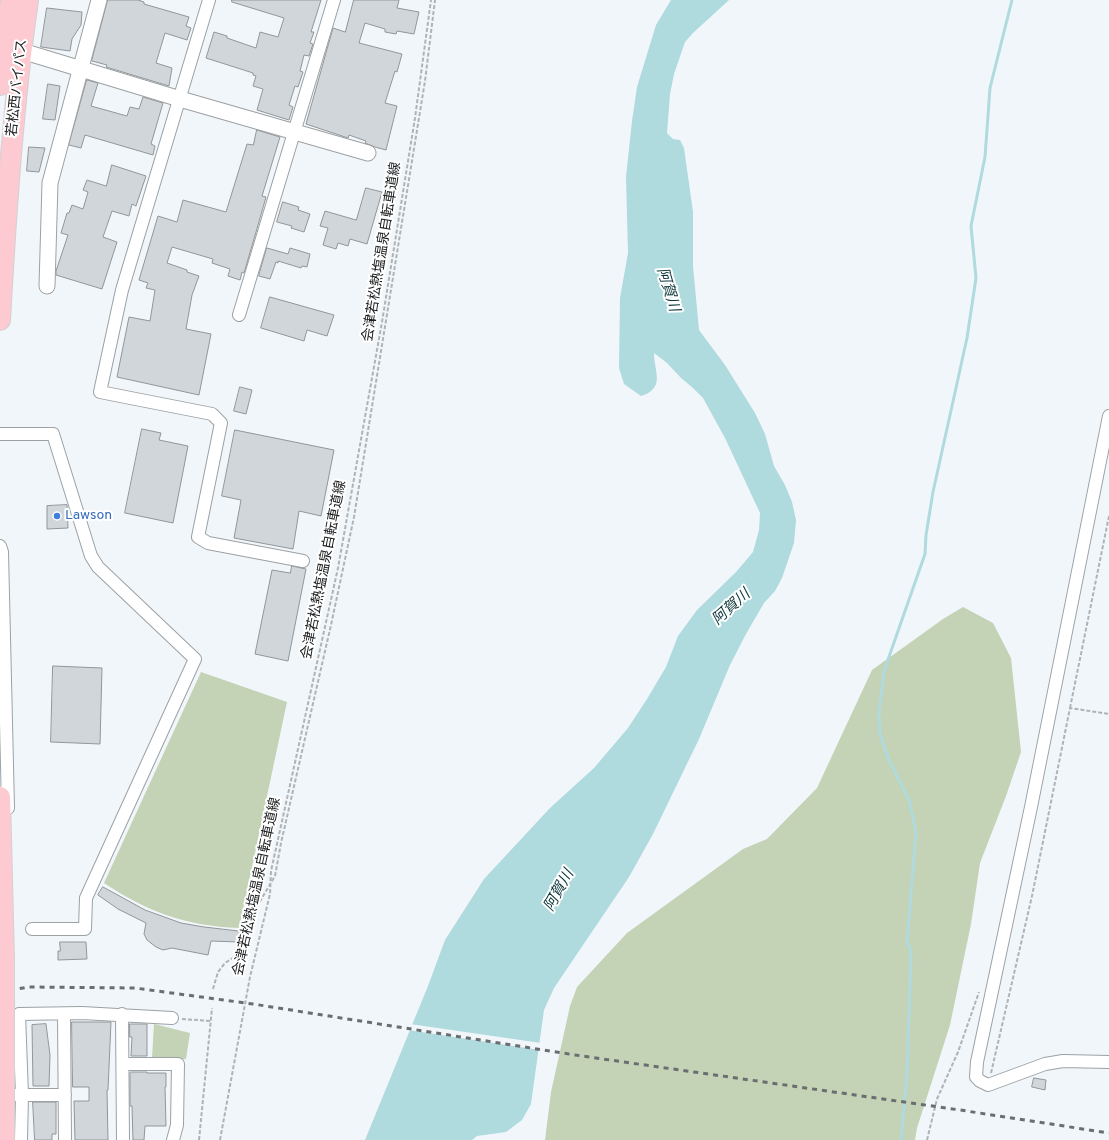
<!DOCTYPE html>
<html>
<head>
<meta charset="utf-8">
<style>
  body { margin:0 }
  canvas { display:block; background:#f1f6fa }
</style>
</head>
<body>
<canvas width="1109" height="1140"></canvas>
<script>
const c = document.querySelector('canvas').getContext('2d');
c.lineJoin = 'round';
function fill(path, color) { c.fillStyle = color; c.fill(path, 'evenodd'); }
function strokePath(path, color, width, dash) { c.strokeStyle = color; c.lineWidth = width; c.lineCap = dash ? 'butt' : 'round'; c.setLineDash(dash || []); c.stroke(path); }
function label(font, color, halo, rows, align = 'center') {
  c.font = font + ' Overpass,"Noto Sans JP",sans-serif'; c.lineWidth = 4; c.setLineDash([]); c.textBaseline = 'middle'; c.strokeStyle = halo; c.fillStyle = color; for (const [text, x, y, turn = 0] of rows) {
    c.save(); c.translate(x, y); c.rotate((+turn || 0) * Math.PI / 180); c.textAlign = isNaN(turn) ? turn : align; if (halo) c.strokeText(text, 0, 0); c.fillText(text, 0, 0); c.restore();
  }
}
const green = new Path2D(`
  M 963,607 L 993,623 L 1011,658 L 1021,752 L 1006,796 L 980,863 L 971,924 L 950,1025 L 917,1128 L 915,1140 L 545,1140 L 551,1092 L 570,1006 L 577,987 L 627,933 L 743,849 L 767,839 L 817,788 L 872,670 L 943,619 Z
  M 201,672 L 287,702 L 239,928 C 186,926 148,912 104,883 Z
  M 154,1024 L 190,1033 L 186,1059 L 152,1058 Z`);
const water = new Path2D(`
  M 671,0 L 729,0 L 693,33 L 685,42 L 674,74 L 670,94 L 667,133 L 673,139 L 680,140 L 684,148 L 693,212 L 693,266 L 699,330 L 725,365 L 755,413 L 765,434 L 774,466 L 785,485 L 792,502 L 796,520 L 794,543 L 782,578 L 775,591 L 764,603 L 746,634 L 730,665 L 699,739 L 653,834 L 629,877 L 554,988 L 544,1010 L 531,1104 L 522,1120 L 506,1132 L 477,1136 L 472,1140 L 365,1140 L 428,986 L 445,940 L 484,879 L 550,808 L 594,768 L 628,728 L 647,699 L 666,667 L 678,636 L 697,610 L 736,572 L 753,552 L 759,530 L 760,513 L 725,438 L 703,398 L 693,388 L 681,378 L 667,363 L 654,353 C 654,372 666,388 641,396 L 624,384 L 619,368 L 620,298 L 628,253 L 626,177 L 632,121 L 637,87 L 656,25 Z`);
const pier = new Path2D(`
  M 410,1024 L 541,1043 L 540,1050 L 408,1030 Z`);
const stream = new Path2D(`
  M 901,1140 L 907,1075 L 911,955 L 910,947 L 907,943 L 916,832 L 909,800 L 888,758 L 880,734 L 879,712 L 884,671 L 925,554 L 926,535 L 933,492 L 967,338 L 976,278 L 971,226 L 985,157 L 990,88 L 1012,0`);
const building = new Path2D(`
  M 108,0 L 138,0 L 144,2 L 144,4 L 189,17 L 186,26 L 191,28 L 187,40 L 165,33 L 156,63 L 172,68 L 169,86 L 106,67 L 107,65 L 92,61 Z
  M 232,0 L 321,0 L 311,32 L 314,32 L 310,43 L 313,44 L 309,56 L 304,55 L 300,71 L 303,72 L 298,87 L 295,86 L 289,105 L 293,107 L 289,120 L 257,110 L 263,89 L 253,86 L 256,76 L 253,75 L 253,73 L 206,58 L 214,32 L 227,36 L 227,38 L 256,48 L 260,32 L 278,37 L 284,18 L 232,2 Z
  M 354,0 L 399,0 L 397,8 L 419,12 L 414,34 L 397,31 L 396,34 L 385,32 L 385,29 L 365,23 L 359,43 L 402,54 L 397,72 L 395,71 L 385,103 L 397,106 L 386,150 L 375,147 L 365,143 L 366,141 L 349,135 L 348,138 L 306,124 L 333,28 L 345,32 Z
  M 47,8 L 82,12 L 81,25 L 72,39 L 70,51 L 41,47 Z
  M 87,80 L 98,83 L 91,106 L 127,116 L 130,107 L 139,109 L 143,97 L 163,103 L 151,144 L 155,146 L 153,155 L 85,135 L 81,148 L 69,145 Z
  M 48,84 L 60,86 L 55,120 L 43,119 Z
  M 257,130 L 280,137 L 262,196 L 266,197 L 256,232 L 244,273 L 242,272 L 240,280 L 228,276 L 230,269 L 212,263 L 213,259 L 172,247 L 167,263 L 187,270 L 187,272 L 199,276 L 192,295 L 186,329 L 211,334 L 199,395 L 117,377 L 129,317 L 150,321 L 155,290 L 146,288 L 148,283 L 139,280 L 158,216 L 177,222 L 183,200 L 226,212 L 247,144 L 253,145 Z
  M 29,147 L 45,148 L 39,172 L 27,171 Z
  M 112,165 L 146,176 L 136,206 L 132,204 L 129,216 L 112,211 L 103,237 L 117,242 L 102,289 L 56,275 L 56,271 L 68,235 L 61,233 L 67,213 L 69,213 L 72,205 L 83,209 L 88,192 L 83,190 L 87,180 L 106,186 Z
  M 366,188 L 382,192 L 367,244 L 350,239 L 348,246 L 338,243 L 336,249 L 323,245 L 328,228 L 320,226 L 325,211 L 356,220 Z
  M 283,202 L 299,207 L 298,210 L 310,214 L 304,232 L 291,228 L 292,226 L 277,222 Z
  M 267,248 L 288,254 L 290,248 L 310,254 L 307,267 L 302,266 L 301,268 L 278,261 L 278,263 L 276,262 L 270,279 L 259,276 Z
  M 270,297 L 334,315 L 327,336 L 307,330 L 304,341 L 261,328 Z
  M 240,387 L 252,390 L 246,414 L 234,411 Z
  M 142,429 L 161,433 L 159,440 L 188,446 L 173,523 L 125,513 Z
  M 235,430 L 334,450 L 321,516 L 299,511 L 293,549 L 234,538 L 241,500 L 222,496 Z
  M 67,505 L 68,528 L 47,529 L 47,506 Z
  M 292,566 L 306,569 L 288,661 L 255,654 L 272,570 L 290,573 Z
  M 53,666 L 102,668 L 100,744 L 51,742 Z
  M 103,887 L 145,910 L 181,923 L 204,927 L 239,931 L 238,942 L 211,941 L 208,955 L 172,948 L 163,950 L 156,947 L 147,940 L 144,934 L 146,923 L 118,909 L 98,895 Z
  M 60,942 L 86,942 L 87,959 L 58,960 L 58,951 L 60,951 Z
  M 72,1022 L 111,1022 L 108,1090 L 107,1090 L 108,1140 L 75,1140 L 74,1101 L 89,1101 L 89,1087 L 73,1087 Z
  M 46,1024 L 50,1055 L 49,1086 L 33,1086 L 32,1025 Z
  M 130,1024 L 147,1024 L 147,1056 L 131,1056 L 132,1037 L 130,1037 Z
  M 131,1072 L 147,1072 L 147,1073 L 166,1073 L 166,1087 L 165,1087 L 166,1126 L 145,1126 L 144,1140 L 133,1140 L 132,1106 L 130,1106 L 130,1073 Z
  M 1034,1078 L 1046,1080 L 1045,1090 L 1032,1087 Z
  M 33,1102 L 56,1102 L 56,1134 L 52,1134 L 52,1140 L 35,1140 Z`);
const path = new Path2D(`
  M 1070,708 L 1109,516
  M 213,989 L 218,972 L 225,963 L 239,954 L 245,942 L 256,908 L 275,876 L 281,843 L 331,625 L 354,517 L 425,81 L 435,0
  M 182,1019 L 211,1021
  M 991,1073 L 1032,896 L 1070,708 L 1109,714
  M 199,1140 L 212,1008
  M 220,1140 L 250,977 L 270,894 L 271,871 L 338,568 L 382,322 L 415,118 L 431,0
  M 927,1140 L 937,1099 L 958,1052 L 979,992`);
const minor = new Path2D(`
  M 209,0 L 122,290 L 100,392 L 212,414 L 221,423 L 198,537 L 208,543 L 303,561
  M 239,315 L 334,0
  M 1109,416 L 1031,807 L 977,1062 L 976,1077 L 980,1081 L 988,1085 L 1045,1064 L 1063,1061 L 1109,1062
  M 0,434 L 53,434 L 91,556 L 98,567 L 195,659 L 86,898 L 85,929 L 32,929
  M 0,546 L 2,552 L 8,808
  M 64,1014 L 65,1140
  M 122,1014 L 123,1140
  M 123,1064 L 178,1064 L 177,1125 L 173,1140
  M 14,1095 L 65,1095
  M 21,1140 L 22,1095 L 19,1014 L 82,1013 L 172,1018`);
const tertiary = new Path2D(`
  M 12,48 L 180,99 L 368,153
  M 47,286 L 50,183 L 99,0`);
const trunk = new Path2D(`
  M 0,85 L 11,0
  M 0,320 C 6,213 13,106 28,0
  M 0,797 L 4,960`);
const rail = new Path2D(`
  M 0,992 L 29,987 L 135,988 L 253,1004 L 575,1055 L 960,1110 L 1109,1133`);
const trunkBridge = new Path2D(`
  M 4,1140 L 4,960`);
const markers = [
  [57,516,4,"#3f7fe0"]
];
const streetNames = [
  ["若松西バイパス",18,88,-84],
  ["会津若松熱塩温泉自転車道線",383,252,-81],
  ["会津若松熱塩温泉自転車道線",325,570,-79],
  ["会津若松熱塩温泉自転車道線",258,887,-78]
];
const shopNames = [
  ["Lawson",65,516]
];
const waterNames = [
  ["阿賀川",667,290,73],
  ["阿賀川",732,608,-42],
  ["阿賀川",560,891,-61]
];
fill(green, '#c4d2b5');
fill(water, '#afdade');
fill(pier, '#f1f6fa');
strokePath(stream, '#afdade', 3);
fill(building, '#d1d6da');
strokePath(building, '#919699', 1);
strokePath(minor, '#9ca1a4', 14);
strokePath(tertiary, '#9ca1a4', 17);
strokePath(trunk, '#d1d2d2', 22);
strokePath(path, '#afb3b6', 2, [4, 2]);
strokePath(minor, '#fff', 12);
strokePath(tertiary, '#fff', 15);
strokePath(trunk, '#fccad0', 20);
strokePath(rail, '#6a6e70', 3, [5, 5]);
strokePath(trunkBridge, '#d1d2d2', 22, []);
strokePath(trunkBridge, '#fccad0', 20);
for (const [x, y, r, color] of markers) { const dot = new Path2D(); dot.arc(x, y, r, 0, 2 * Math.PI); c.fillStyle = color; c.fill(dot); strokePath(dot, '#fff', 1.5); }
label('14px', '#1b1d1e', '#fff', streetNames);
label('14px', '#366cbe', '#fff', shopNames, 'left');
label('italic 15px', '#0b3639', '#fff', waterNames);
</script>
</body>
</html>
